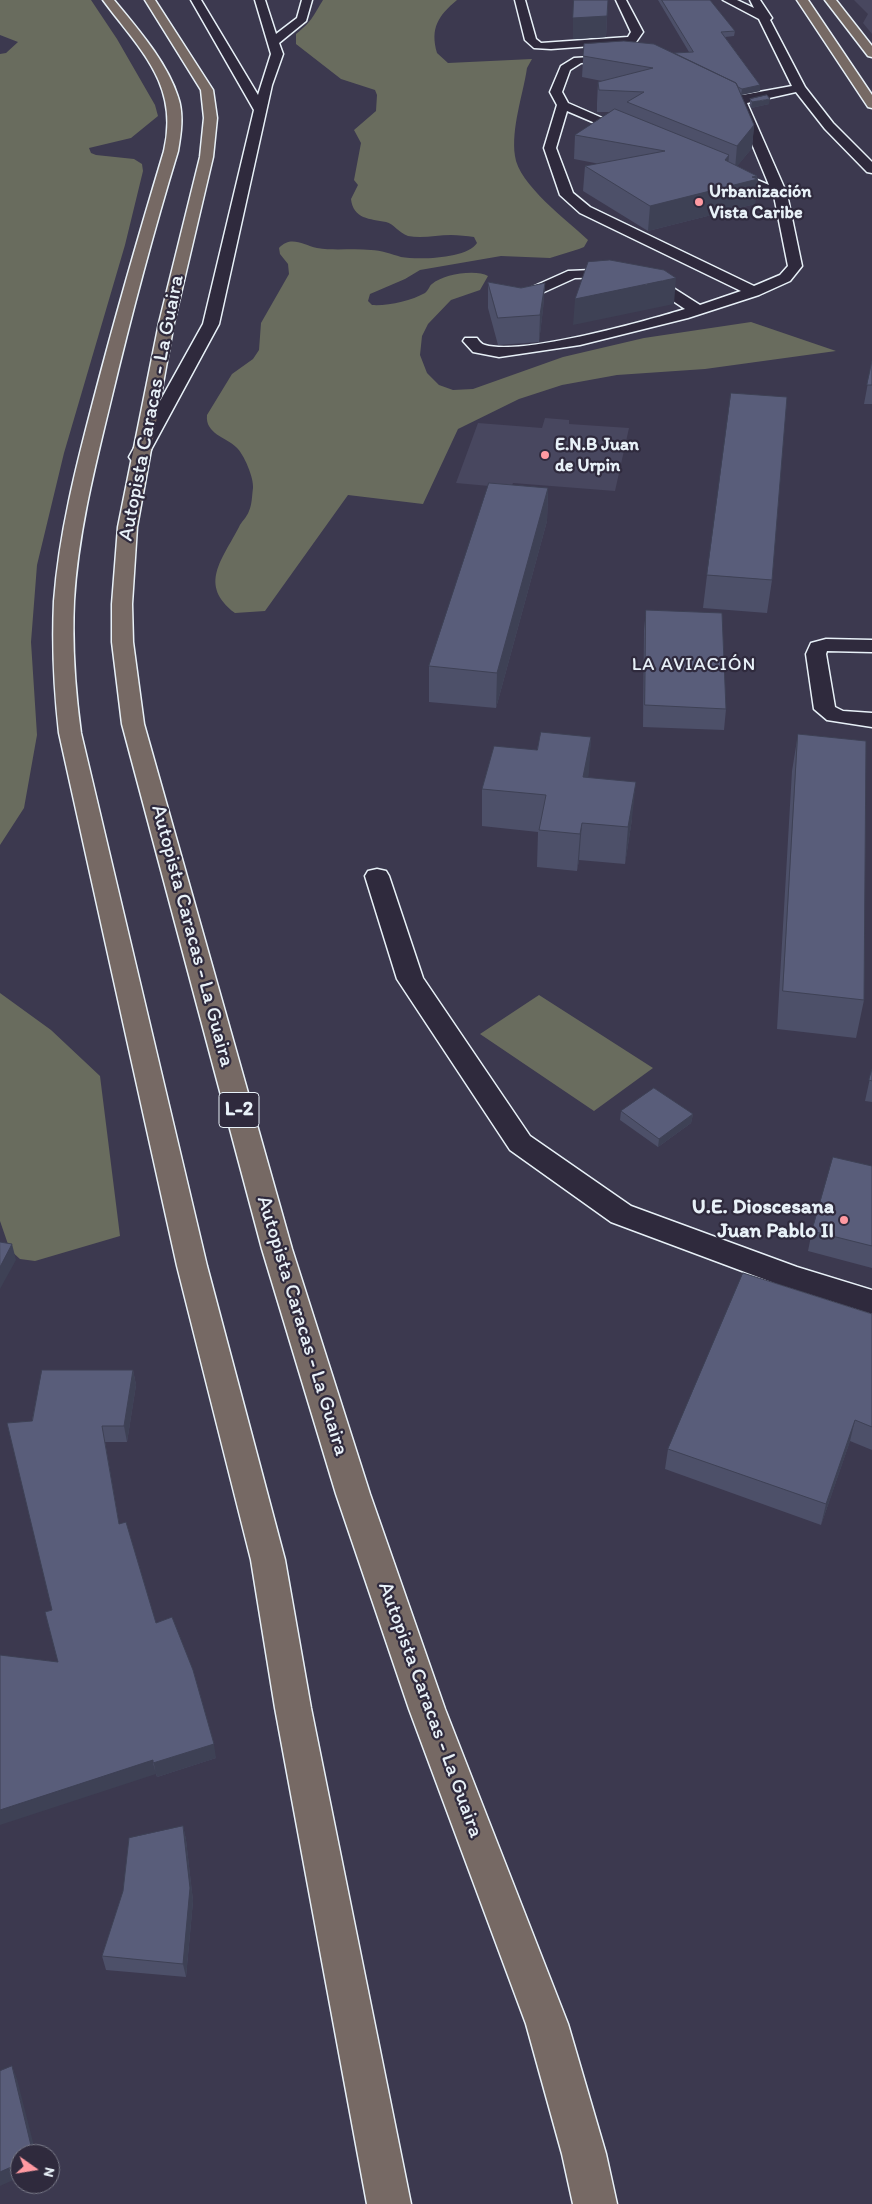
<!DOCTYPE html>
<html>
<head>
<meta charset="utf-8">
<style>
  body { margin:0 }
  #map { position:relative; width:872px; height:2204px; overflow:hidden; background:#3c394f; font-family:Itim,sans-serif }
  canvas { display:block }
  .north { position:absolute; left:10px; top:2144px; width:50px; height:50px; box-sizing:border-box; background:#2f2a3d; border:1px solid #797a88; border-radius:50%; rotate:103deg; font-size:14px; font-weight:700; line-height:20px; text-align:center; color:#e8f1f8 }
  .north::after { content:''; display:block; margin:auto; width:18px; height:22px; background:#ff9aa2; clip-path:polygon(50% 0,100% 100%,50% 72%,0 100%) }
</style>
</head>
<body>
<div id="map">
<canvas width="872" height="2204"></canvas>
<div class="north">N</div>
</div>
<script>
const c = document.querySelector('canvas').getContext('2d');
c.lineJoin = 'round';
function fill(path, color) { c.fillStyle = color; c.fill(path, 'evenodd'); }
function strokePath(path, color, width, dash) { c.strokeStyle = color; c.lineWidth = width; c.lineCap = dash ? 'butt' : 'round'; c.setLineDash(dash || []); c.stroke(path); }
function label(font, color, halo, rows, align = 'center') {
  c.font = font + ' Itim,sans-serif'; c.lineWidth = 4.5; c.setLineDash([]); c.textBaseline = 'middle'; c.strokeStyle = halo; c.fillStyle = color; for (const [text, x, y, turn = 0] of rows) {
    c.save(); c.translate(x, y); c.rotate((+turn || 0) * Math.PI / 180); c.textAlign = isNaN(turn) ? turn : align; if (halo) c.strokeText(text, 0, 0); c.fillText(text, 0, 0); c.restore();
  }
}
const built = new Path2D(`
  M 854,0 L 872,0 L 872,34 L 863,23 L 868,14 Z
  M 545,418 L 569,420 L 569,424 L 629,428 L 615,491 L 513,483 L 511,488 L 456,483 L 478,423 L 542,428 Z`);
const green = new Path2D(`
  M 0,0 L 91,0 L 117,39 L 155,105 L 158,116 L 131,138 L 89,148 L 91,153 L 96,155 L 134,159 L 142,164 L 143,171 L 125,245 L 64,453 L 37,565 L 31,642 L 37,735 L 24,808 L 0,845 L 0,54 L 6,53 L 18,42 L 0,35 Z
  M 323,0 L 457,0 C 438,16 430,28 437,53 L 448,63 L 532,59 L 527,68 C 523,95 511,128 515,156 C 518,184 568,221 588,240 L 584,247 L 579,249 L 550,258 L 501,256 L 420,270 L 405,279 L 370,294 L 368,301 L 372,305 C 388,306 411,301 425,293 C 429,290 429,286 432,284 C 443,274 476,269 488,276 L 480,290 L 451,300 L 428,324 L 422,336 L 420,355 L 427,373 L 439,385 L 453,390 L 473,389 L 563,357 L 644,338 L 751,322 L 836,351 L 705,369 L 617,375 L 562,385 L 519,399 L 458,429 L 423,504 L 348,495 L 265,611 L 235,613 C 198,585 222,560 239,527 C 241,522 247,517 249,511 C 252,505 252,495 253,488 C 254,478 244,454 236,447 C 226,437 205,434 207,415 L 232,374 L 253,359 L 259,350 L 261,323 L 289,274 L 288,264 L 280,254 L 279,248 C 291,235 303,245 317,248 C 335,251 353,248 371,250 C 381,250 391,254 401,257 C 418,260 467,259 477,243 L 474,237 C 467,236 459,235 451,235 C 437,235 422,239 408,236 C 399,233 394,224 386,222 C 370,219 353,219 351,199 L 358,185 L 354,180 L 361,143 L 354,130 L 376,111 L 377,95 L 375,90 L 341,79 L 296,44 L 296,34 C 312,21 312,18 323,0 Z
  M 0,993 L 51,1030 L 100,1076 L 120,1236 L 35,1261 L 20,1259 L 10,1250 L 0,1221 Z
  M 539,995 L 653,1068 L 594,1111 L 480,1034 Z`);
const minor = new Path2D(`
  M 191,0 L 201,0 L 258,95 L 271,54 L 255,0 L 265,0 L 276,34 L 297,18 L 302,0 L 312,0 L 306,21 L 279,43 L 283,54 L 272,85 L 219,324 L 147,457 L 144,461 L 132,461 L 129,457 L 203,324 L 254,110 Z
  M 515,0 L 525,0 L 536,39 L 541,43 L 628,37 L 631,32 L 616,0 L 626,0 L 643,32 L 636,42 L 632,43 L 551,49 L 534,48 L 525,40 Z
  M 723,0 L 737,0 L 754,8 L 750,0 L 760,0 L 772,18 L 770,20 L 805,87 L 833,123 L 872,162 L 872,173 L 867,172 L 825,129 L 796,92 L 747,103 L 787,194 L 802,266 L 790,281 L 759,295 L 688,318 L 580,345 L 499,357 L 473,352 L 463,341 L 465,338 L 477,338 C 479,341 481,344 485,345 C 521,356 646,321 685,309 L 646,283 L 617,277 L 575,278 L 520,303 L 510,303 L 507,300 L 510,297 L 568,271 L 617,269 L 635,271 L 656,277 L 700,305 L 741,291 L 580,213 L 560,195 L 544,148 L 557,105 L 550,92 L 561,66 L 574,58 L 625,55 L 625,59 L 621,60 L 581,63 L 570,70 L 562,92 L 568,103 L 639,134 L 638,137 L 628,137 L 567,111 L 556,148 L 573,193 L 590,207 L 754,286 L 780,275 L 788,266 L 774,196 L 719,174 L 717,171 L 724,167 L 729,168 L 769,185 L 735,103 L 731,100 L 737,96 L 792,86 L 759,19 Z
  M 826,639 L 872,640 L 872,652 L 827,651 L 826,654 L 835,707 L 843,711 L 872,713 L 872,727 L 827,720 L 814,709 L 806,654 L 811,643 Z
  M 377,869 L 386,871 L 389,876 L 423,978 L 530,1136 L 631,1206 L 797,1267 L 872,1290 L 872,1314 L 777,1284 L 611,1222 L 510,1150 L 397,979 L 365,876 L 368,871 Z`);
const major = new Path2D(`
  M 797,0 L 808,0 L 872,95 L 872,108 L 868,107 Z
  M 825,0 L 836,0 L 872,46 L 872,57 L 868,56 Z`);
const highway = new Path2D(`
  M 103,0 L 114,0 C 137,28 167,62 178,97 C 184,114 181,134 178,151 C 153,233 131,316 111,400 C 95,466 78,533 74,601 C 72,645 75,689 81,733 L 207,1266 L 285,1560 L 311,1708 L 411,2204 L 367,2204 L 275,1708 L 251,1560 L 177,1266 L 59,733 C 54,689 52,646 54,601 C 59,534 76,467 93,402 C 115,317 139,234 164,151 C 180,84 139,49 103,0 Z
  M 145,0 L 155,0 L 213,90 L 217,118 L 213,157 L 174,323 L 137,527 L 132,604 L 133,642 L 144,724 L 292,1249 L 370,1494 L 445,1709 L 568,2024 L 606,2154 L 617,2204 L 573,2204 L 562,2154 L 526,2024 L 409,1709 L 336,1494 L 262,1249 L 122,724 L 112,642 L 112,604 L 118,527 L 159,323 L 200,157 L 204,118 L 201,90 Z`);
const wall = new Path2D(`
  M 573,0 L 608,0 L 606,37 L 573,39 Z
  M 658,0 L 710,0 L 735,31 L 734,36 L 725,37 L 760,85 L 760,91 L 741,95 L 754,125 L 752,148 L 737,166 L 757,176 L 755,204 L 648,231 L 583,191 L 585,166 L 600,164 L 574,159 L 575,135 L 611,112 L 597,112 L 597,103 L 598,82 L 602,81 L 582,77 L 584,44 L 673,53 L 689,52 Z
  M 750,99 L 769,104 L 751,108 L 750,104 Z
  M 488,282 L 521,288 L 545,283 L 543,309 L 539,342 L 498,345 L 488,308 Z
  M 872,361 L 872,404 L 864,404 Z
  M 548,488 L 547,521 L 496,708 L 429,702 L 429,666 Z
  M 707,575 L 772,580 L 767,613 L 703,608 Z
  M 646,610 L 726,709 L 724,730 L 643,727 L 644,630 Z
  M 798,734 L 864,1000 L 856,1038 L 777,1029 L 792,771 Z
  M 591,737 L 588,777 L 632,819 L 625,864 L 579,860 L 577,871 L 537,867 L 538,832 L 482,826 L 482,789 L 537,750 Z
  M 872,1069 L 872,1102 L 865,1101 Z
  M 621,1111 L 693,1114 L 691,1123 L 658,1147 L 620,1120 Z
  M 872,1166 L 872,1268 L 808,1251 L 812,1231 Z
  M 872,1314 L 872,1450 L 850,1441 L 821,1525 L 665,1469 L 668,1449 Z
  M 133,1370 L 136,1385 L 127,1442 L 105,1442 L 119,1524 L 156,1623 L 216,1758 L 157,1777 L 156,1774 L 58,1662 L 52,1610 L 32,1421 Z
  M 183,1826 L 186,1840 L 193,1901 L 186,1977 L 106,1970 L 102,1956 Z`);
const shadedWall = new Path2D(`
  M 607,16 L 606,37 L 573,39 L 573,18 Z
  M 760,85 L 760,91 L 741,95 L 742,89 Z
  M 770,99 L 769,104 L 751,108 L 752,102 Z
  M 754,125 L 752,148 L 735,169 L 737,146 Z
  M 729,155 L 727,179 L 725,160 Z
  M 757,176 L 756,180 L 758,179 L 755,204 L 648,231 L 650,206 Z
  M 676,278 L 674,304 L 573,325 L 575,299 Z
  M 545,283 L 543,309 L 539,342 L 540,315 Z
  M 548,488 L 547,521 L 496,708 L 497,673 Z
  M 591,737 L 589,773 L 580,814 L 583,777 Z
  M 636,782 L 632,819 L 625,864 L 628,827 Z
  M 582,823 L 579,860 L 577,871 L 580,834 Z
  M 693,1114 L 691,1123 L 658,1147 L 659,1139 Z
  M 12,1244 L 16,1260 L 0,1289 L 0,1267 Z
  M 133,1370 L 136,1385 L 127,1442 L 124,1426 Z
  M 855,1420 L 850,1441 L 821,1525 L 826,1504 Z
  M 214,1744 L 216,1758 L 157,1777 L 153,1763 Z
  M 153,1760 L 156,1774 L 0,1825 L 0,1810 Z
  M 183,1826 L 186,1840 L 193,1901 L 186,1977 L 183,1964 Z
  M 12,2066 L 17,2079 L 36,2154 L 33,2154 Z
  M 20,2163 L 20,2177 L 0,2186 L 0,2172 Z`);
const building = new Path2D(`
  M 574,0 L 608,0 L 607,16 L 573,18 Z
  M 662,0 L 710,0 L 735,31 L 721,32 L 760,85 L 742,89 L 738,87 L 736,83 L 674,53 L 693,52 Z
  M 624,41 L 654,44 L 736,83 L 754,125 L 737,146 L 627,102 L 644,92 L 599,90 L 598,82 L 653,68 L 583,56 L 584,44 Z
  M 767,95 L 770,99 L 752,102 L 750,99 Z
  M 615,109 L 729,155 L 725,160 L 757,176 L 752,177 L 758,179 L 650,206 L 585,166 L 665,151 L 575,135 Z
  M 610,260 L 664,270 L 676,278 L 575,299 L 588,262 Z
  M 488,282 L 521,288 L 545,283 L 540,315 L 498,318 Z
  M 872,361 L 872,385 L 867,385 Z
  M 731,393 L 787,397 L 772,580 L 707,575 Z
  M 489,483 L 548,488 L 497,673 L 429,666 Z
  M 646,610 L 722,613 L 726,709 L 645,705 Z
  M 541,732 L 591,737 L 583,777 L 636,782 L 628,827 L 582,823 L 580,834 L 539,830 L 546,795 L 482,789 L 494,746 L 537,750 Z
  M 798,734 L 866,741 L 864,1000 L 783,991 Z
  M 872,1069 L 872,1081 L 869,1080 Z
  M 654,1088 L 693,1114 L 659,1139 L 621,1111 Z
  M 833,1157 L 872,1166 L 872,1246 L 812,1231 Z
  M 0,1242 L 12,1244 L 0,1267 Z
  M 743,1273 L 872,1314 L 872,1427 L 855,1420 L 826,1504 L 668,1449 Z
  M 42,1370 L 133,1370 L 124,1426 L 102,1426 L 119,1524 L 126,1522 L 156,1623 L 172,1617 L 193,1670 L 214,1744 L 153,1763 L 153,1760 L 0,1810 L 0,1655 L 58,1662 L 45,1612 L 52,1610 L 7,1423 L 32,1421 Z
  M 183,1826 L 190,1888 L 183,1964 L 102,1956 L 123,1891 L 129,1838 Z
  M 12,2066 L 33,2154 L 20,2154 L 20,2163 L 0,2172 L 0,2071 Z`);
const markers = [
  [699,202,5,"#ff9aa2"],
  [545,455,5,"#ff9aa2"],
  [844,1220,5,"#ff9aa2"]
];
const farPoinames = [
  ["Urbanización",709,192],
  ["Vista Caribe",709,213],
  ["E.N.B Juan",555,445],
  ["de Urpin",555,466]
];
const farNeighbourhoodnames = [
  ["LA AVIACIÓN",694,665]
];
const shields = [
  [239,1110,40]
];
const shieldNames = [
  ["L-2",239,1110]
];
const streetNames = [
  ["Autopista Caracas - La Guaira",152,408,-79],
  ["Autopista Caracas - La Guaira",192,936,75],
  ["Autopista Caracas - La Guaira",302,1326,73],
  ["Autopista Caracas - La Guaira",430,1710,70]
];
const poiNames = [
  ["U.E. Dioscesana",834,1208],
  ["Juan Pablo II",834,1232]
];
fill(built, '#48475f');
fill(green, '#696c5e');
strokePath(minor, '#e8f1f8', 3);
strokePath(major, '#e8f1f8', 3);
strokePath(highway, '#e8f1f8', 3);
fill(minor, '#2f2a3d');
fill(major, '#766964');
fill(highway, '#766964');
fill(wall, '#4d5069');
fill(shadedWall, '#3e4155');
fill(building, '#595d7a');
strokePath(building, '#3e4155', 1);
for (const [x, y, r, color] of markers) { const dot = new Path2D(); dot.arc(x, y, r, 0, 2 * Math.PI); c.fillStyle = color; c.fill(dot); strokePath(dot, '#2f2a3d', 2); }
label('bold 18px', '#e8f1f8', '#2f2a3d', farPoinames, 'left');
c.letterSpacing = '1px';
label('19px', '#e8f1f8', '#2f2a3d', farNeighbourhoodnames);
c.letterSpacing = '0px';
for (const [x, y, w] of shields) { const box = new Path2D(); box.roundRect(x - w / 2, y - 17.5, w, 35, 4); c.fillStyle = '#2f2a3d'; c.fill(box); strokePath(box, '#e8f1f8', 1); }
label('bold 20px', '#e8f1f8', null, shieldNames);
label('21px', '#e8f1f8', '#2f2a3d', streetNames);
label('bold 21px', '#e8f1f8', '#2f2a3d', poiNames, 'right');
</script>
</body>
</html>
